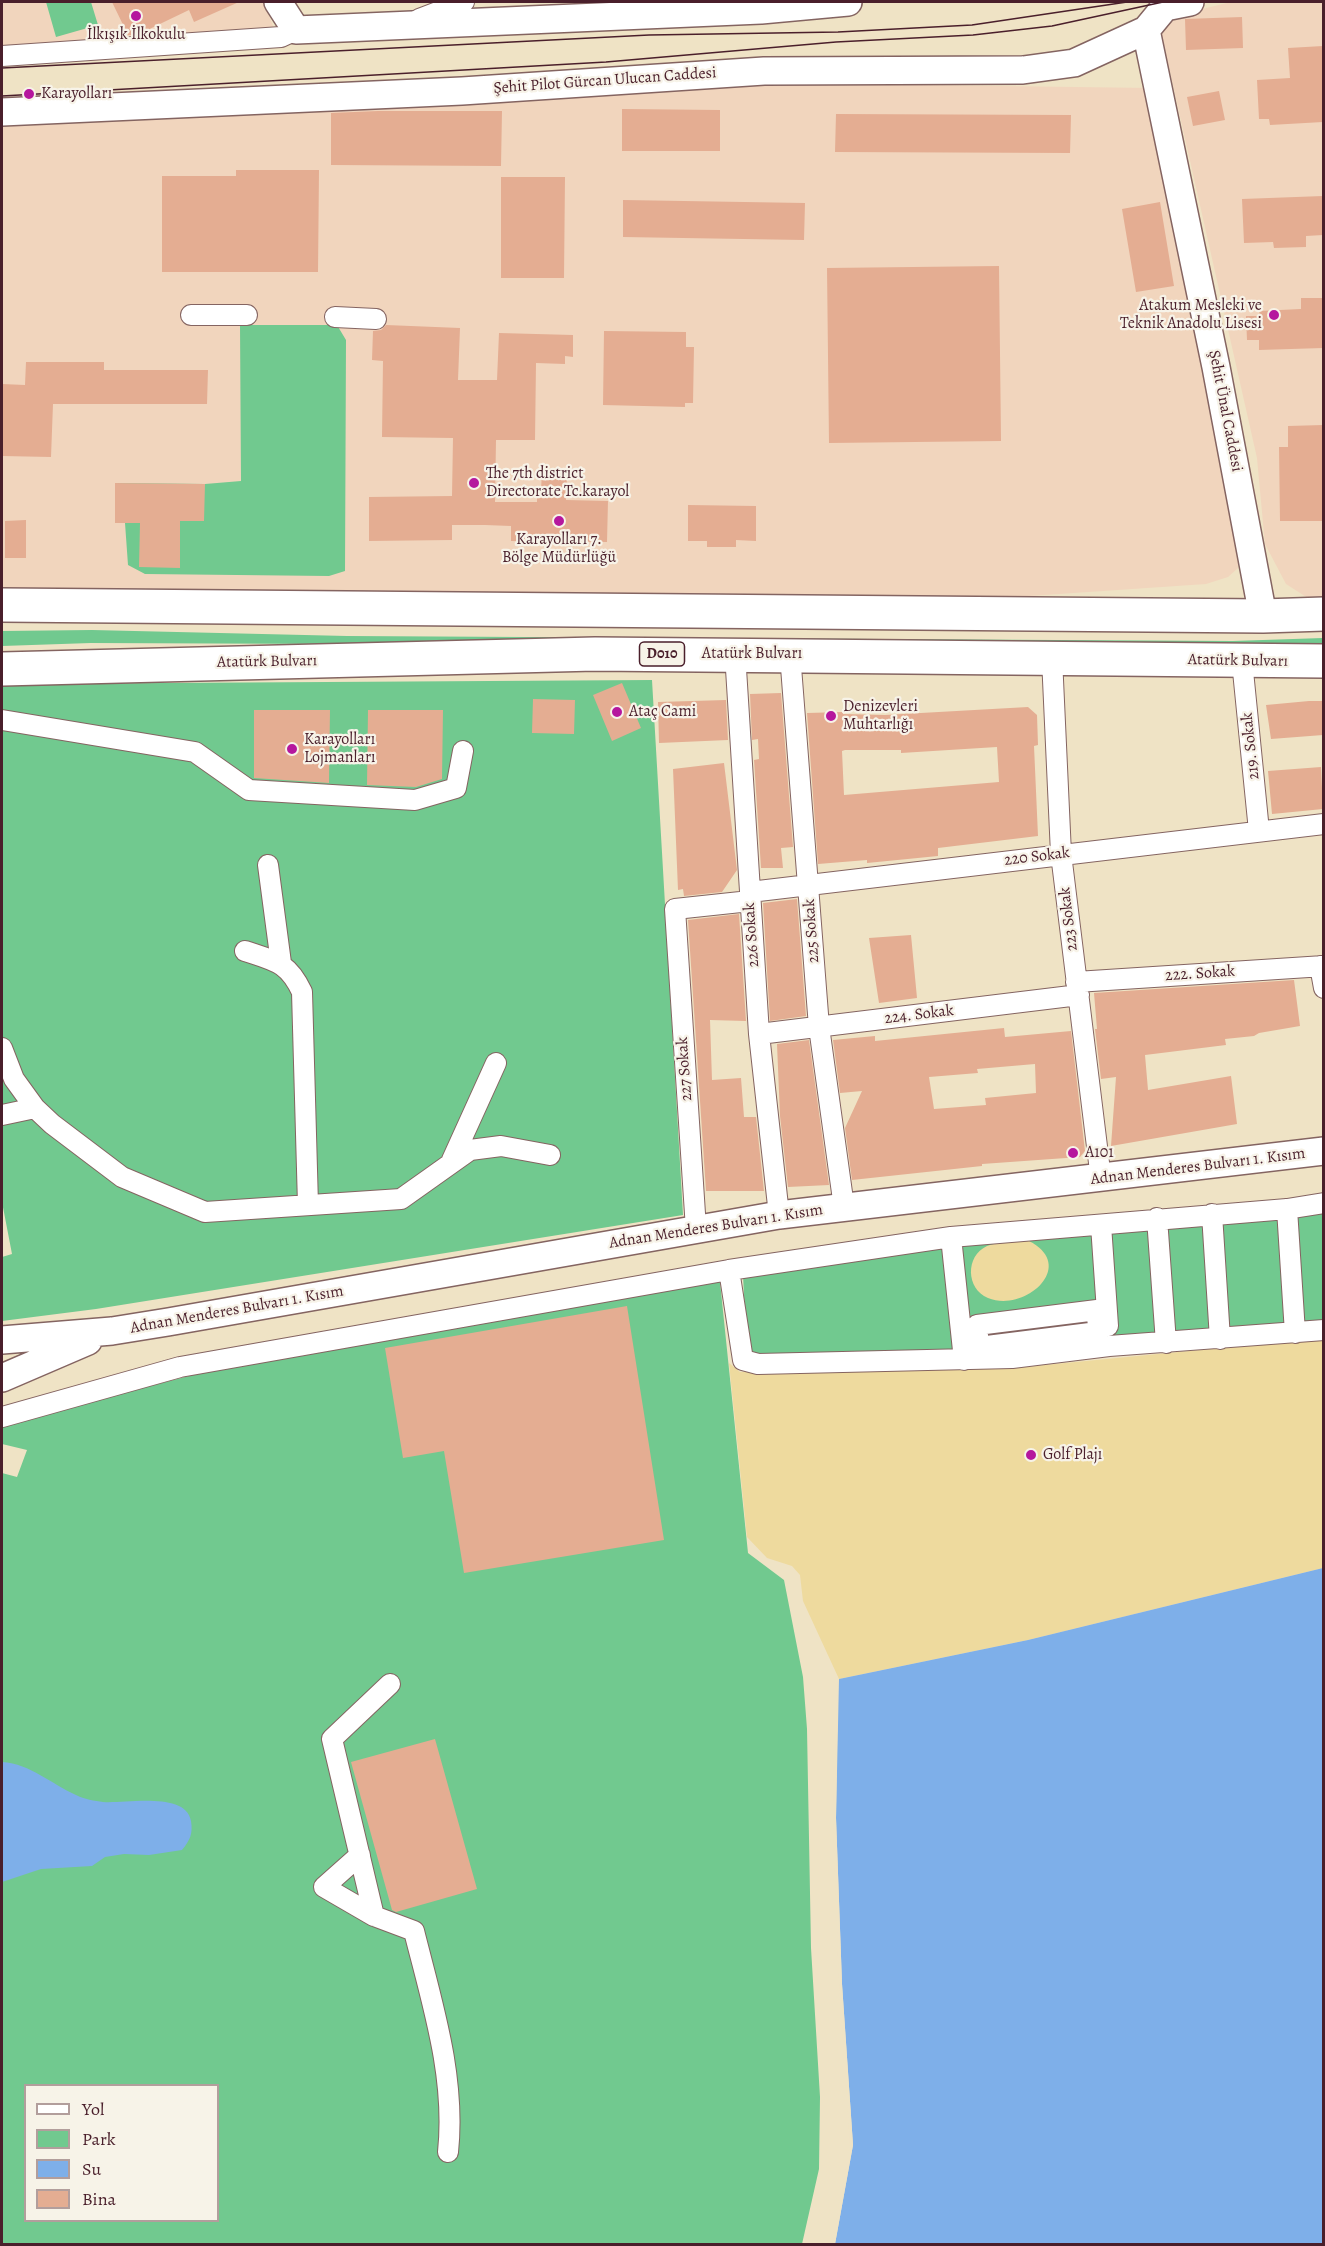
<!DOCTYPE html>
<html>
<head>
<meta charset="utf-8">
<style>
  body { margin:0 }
  #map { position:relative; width:1325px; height:2246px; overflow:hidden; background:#efe3c5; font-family:Alegreya,serif }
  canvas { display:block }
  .frame { position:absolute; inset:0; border:3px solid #4a1f2b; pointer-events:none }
  .legend { position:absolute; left:24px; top:2084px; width:195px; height:138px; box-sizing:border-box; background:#f7f3e8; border:2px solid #b29e9c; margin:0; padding:8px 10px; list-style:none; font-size:18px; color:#4a1f2b }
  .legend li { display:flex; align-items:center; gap:12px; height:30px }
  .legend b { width:30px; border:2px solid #b29e9c }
</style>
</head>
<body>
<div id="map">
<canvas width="1325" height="2246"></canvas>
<div class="frame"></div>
<ul class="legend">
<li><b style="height:8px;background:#fff"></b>Yol</li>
<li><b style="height:16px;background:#71c98f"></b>Park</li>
<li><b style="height:16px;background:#7eafe9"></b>Su</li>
<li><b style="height:16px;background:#e4ad92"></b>Bina</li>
</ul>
</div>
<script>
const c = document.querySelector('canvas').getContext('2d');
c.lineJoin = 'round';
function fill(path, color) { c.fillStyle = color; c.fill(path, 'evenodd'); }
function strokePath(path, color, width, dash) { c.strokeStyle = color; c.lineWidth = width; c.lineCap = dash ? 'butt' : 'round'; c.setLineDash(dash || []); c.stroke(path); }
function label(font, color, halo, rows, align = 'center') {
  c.font = font + ' Alegreya,serif'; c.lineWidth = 4.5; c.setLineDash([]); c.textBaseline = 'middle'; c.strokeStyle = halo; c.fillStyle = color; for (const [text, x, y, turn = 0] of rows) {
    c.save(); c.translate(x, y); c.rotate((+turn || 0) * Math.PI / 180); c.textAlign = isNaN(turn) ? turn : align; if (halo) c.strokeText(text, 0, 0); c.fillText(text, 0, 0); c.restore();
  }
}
const built = new Path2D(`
  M 2,2 L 264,2 L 275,31 L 2,48 Z
  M 1231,2 L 1323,2 L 1323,599 L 1311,600 L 1286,584 L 1265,544 L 1257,458 L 1161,32 L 1169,17 Z
  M 846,84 L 1151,88 L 1240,554 L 1238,568 L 1228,577 L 1206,584 L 1000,598 L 2,590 L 2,121 L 706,87 Z`);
const green = new Path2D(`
  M 46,2 L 91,2 L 98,25 L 56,37 Z
  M 240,325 L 337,325 L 346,340 L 345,571 L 329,576 L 145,574 L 128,565 L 125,523 L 115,523 L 115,483 L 205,484 L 241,481 Z
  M 92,630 L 347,636 L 1233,641 L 1323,638 L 1324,648 L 91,643 L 2,646 L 2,631 Z
  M 652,680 L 683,1215 L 96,1309 L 2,1321 L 2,1257 L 12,1254 L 2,1202 L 2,684 Z
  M 1323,1208 L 1324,1325 L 1012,1354 L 747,1358 L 743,1275 L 915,1248 Z
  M 720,1282 L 748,1553 L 784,1580 L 803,1677 L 807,1729 L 811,1948 L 820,2097 L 819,2169 L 802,2244 L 2,2244 L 2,1473 L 17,1477 L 27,1450 L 2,1444 L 2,1424 L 220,1368 ZM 26,2086 L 218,2086 L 218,2220 L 26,2220 Z`);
const sand = new Path2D(`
  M 1029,1241 C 1078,1266 1025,1313 988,1298 C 966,1289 965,1256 987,1246 C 999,1241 1016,1242 1029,1241 Z
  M 1323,1338 L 1323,1568 L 1028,1640 L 839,1679 L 803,1601 L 800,1575 L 792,1566 L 767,1558 L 747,1537 L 729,1363 L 740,1372 L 1024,1367 Z`);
const water = new Path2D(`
  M 1323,1568 L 1323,2244 L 835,2244 L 853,2145 L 842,1984 L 836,1818 L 839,1679 L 1028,1640 Z
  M 2,1762 C 31,1764 51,1784 76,1795 C 84,1799 95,1801 103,1802 C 124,1804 186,1791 191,1821 C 193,1834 190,1840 182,1850 L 149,1855 L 124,1854 L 105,1857 L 92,1866 L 41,1869 L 2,1882 Z`);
const pier = new Path2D(`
  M 838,1676 L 836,1818 L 842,1984 L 853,2145 L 835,2244 L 832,2244 L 850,2144 L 839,1984 L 833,1818 Z`);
const building = new Path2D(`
  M 112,2 L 239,2 L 194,22 L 189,10 L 137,35 L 128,35 Z
  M 1242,17 L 1243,48 L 1186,50 L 1185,19 Z
  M 1323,46 L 1323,122 L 1270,125 L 1269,119 L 1259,119 L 1257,80 L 1290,78 L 1288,48 Z
  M 1219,91 L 1225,120 L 1193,126 L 1187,97 Z
  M 622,109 L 720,110 L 720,151 L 622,151 Z
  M 378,111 L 502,111 L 501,166 L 331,165 L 331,113 Z
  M 836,114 L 1071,115 L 1070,153 L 835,152 Z
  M 236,170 L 319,170 L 318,272 L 162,272 L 162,176 L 236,176 Z
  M 501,177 L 565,177 L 564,278 L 501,278 Z
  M 1323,196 L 1323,235 L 1306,236 L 1306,247 L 1274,248 L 1273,242 L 1244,243 L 1242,199 Z
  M 623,200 L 805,203 L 804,240 L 623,237 Z
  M 1160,202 L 1174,286 L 1136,292 L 1122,209 Z
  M 999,266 L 1001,441 L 829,443 L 827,268 Z
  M 1301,298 L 1323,298 L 1323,348 L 1259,350 L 1259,340 L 1247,340 L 1246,316 L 1260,316 L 1259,311 L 1301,309 Z
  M 386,325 L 460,328 L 458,380 L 497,380 L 499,333 L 573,335 L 573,357 L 565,356 L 565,364 L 536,363 L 535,440 L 496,440 L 495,502 L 537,502 L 537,489 L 541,489 L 542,473 L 567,474 L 566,500 L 608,501 L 607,542 L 511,541 L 511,526 L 485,525 L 452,525 L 452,540 L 369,541 L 369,497 L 452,496 L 453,438 L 382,437 L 383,361 L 372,360 L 373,331 L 381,330 Z
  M 604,331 L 686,332 L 686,347 L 694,347 L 693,403 L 685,403 L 685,407 L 603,405 Z
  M 26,362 L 104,362 L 104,370 L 208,370 L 207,404 L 53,404 L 51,457 L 2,456 L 2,384 L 25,385 Z
  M 1323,425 L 1323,521 L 1280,521 L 1279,447 L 1288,447 L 1288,426 Z
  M 115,483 L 205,484 L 204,521 L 180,521 L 180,568 L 139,567 L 140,523 L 115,523 Z
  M 688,505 L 756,506 L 756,541 L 736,540 L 736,547 L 707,547 L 707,541 L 688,541 Z
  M 26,520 L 26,558 L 5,558 L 5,521 Z
  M 622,683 L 641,728 L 612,741 L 593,695 Z
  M 781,693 L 793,847 L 781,848 L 783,868 L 761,868 L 754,760 L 759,759 L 758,739 L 752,740 L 750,694 Z
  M 533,699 L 575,700 L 574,734 L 532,733 Z
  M 726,700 L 728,740 L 659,743 L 658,702 Z
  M 1309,701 L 1323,701 L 1323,735 L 1271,739 L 1266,705 Z
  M 1028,707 L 1037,715 L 1038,745 L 1034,746 L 1038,836 L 938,848 L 938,856 L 867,863 L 867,860 L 818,864 L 807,713 L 843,712 L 843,714 L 885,715 ZM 997,747 L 999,782 L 844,795 L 842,751 L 845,750 L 901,750 L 901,753 Z
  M 254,710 L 330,710 L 329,783 L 254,778 Z
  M 368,710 L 443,710 L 442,779 L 416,787 L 367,785 Z
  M 724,763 L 737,870 L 722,892 L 684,896 L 683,889 L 678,890 L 673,769 Z
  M 1321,767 L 1323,809 L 1272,814 L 1268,771 Z
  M 797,899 L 806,1016 L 770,1021 L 763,903 Z
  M 739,914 L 746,1021 L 710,1020 L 712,1080 L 741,1078 L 744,1117 L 756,1117 L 764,1191 L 706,1191 L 688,920 Z
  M 911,935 L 917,998 L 879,1003 L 869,938 Z
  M 1294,980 L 1300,1026 L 1259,1033 L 1254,1036 L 1225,1039 L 1226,1045 L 1145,1055 L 1148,1090 L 1231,1076 L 1237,1124 L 1111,1146 L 1116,1077 L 1101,1079 L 1095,1029 L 1097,1029 L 1094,993 Z
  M 1004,1028 L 1005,1037 L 1071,1031 L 1085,1151 L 1080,1157 L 982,1164 L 982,1166 L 852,1180 L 845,1128 L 862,1091 L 840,1093 L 833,1040 L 875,1036 L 875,1041 ZM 1035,1064 L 1036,1093 L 985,1098 L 986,1105 L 934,1109 L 929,1077 L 978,1073 L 977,1069 Z
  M 809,1040 L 829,1185 L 788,1187 L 780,1116 L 777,1044 Z
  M 627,1306 L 664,1540 L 464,1573 L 444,1451 L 403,1458 L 385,1348 Z
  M 435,1739 L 477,1889 L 396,1912 L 392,1910 L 351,1762 Z`);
const street = new Path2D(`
  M 419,19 L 464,2
  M 2,56 L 281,37 L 296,30
  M 191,315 L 247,315
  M 335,317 L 376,319
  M 735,653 L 759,1034 L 779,1215
  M 790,654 L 819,1027 L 844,1207
  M 1052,658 L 1061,854 L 1101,1179
  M 1242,661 L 1259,831
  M 2,720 L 195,752 L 249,790 L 415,800 L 456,788 L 463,751
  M 268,865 L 281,963
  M 750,892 L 1324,824
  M 245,951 C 275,961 288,962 302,992 L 308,1205
  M 1320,966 L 1324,988
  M 1076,982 L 1324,966
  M 759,1034 L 1079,995
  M 2,1048 L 14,1079 L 35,1108 L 52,1124 L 122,1177 L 205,1212 L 401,1199 L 470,1150 L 501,1146 L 550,1155
  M 2,1115 L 35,1108
  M 452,1160 L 496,1063
  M 1287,1209 L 1295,1333
  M 1212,1214 L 1220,1339
  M 1157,1218 L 1166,1343
  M 1101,1225 L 1108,1326
  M 696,1229 L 675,909 L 750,901
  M 951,1237 L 964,1360
  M 729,1270 L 743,1360 L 758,1364 L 1012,1358 L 1109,1346 L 1324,1330
  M 1097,1310 L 1098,1332 L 979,1347 L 977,1325 Z
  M 2,1417 L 180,1367 L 729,1270 L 951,1237 L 1287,1209 L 1324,1203
  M 390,1684 L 332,1739 L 374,1916 L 414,1931 C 432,2003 456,2077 448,2152
  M 360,1855 L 324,1887 L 374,1916`);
const secondary = new Path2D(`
  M 278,2 L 296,30 L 761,10 L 848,2
  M 1146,30 L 1216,367 L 1263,616
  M 2,112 L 462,91 L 764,71 L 1023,70 L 1074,63 L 1146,30 L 1165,7 L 1190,2
  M 2,1340 L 112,1331 L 168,1322 L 779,1215 L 1324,1151
  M 2,1378 L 88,1341`);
const highway = new Path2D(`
  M 2,605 L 1263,616 L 1324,614
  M 2,669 L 595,654 L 1324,661`);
const tram = new Path2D(`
  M 2,68 L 649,35 L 838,32 L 972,25 L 1127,2
  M 2,96 L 606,62 L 836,42 L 973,35 L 1052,26 L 1163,2`);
const markers = [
  [136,16,6,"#b5179e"],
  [29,94,6,"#b5179e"],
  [1274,315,6,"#b5179e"],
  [474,483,6,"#b5179e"],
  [559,521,6,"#b5179e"],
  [617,712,6,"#b5179e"],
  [831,716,6,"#b5179e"],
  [292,749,6,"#b5179e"],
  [1073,1153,6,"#b5179e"],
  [1031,1455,6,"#b5179e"]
];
const shields = [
  [662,654,45]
];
const shieldNames = [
  ["D010",662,654]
];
const poiNames = [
  ["İlkışık İlkokulu",136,35,"center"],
  ["Karayolları",41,94],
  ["Atakum Mesleki ve",1262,306,"right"],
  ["Teknik Anadolu Lisesi",1262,324,"right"],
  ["The 7th district",486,474],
  ["Directorate Tc.karayol",486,492],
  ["Karayolları 7.",559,540,"center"],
  ["Bölge Müdürlüğü",559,558,"center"],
  ["Denizevleri",843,707],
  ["Muhtarlığı",843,725],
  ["Ataç Cami",629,712],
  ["Karayolları",304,740],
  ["Lojmanları",304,758],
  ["A101",1085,1153],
  ["Golf Plajı",1043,1455]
];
const streetNames = [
  ["Şehit Pilot Gürcan Ulucan Caddesi",605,81,-4],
  ["Şehit Ünal Caddesi",1225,411,79],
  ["Atatürk Bulvarı",752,654],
  ["Atatürk Bulvarı",1238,661,1],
  ["Atatürk Bulvarı",267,662,-1],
  ["219. Sokak",1251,746,-96],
  ["220 Sokak",1037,857,-7],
  ["223 Sokak",1069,919,-97],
  ["225 Sokak",812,931,-94],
  ["226 Sokak",752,935,-94],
  ["222. Sokak",1200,974,-4],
  ["224. Sokak",919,1015,-7],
  ["227 Sokak",685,1069,-94],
  ["Adnan Menderes Bulvarı 1. Kısım",1198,1167,-7],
  ["Adnan Menderes Bulvarı 1. Kısım",716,1227,-9],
  ["Adnan Menderes Bulvarı 1. Kısım",237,1310,-10]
];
fill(built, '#f1d5bd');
fill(green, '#71c98f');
fill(sand, '#eeda9e');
fill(water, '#7eafe9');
fill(pier, '#efe3c5');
fill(building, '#e4ad92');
strokePath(street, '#846461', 22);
strokePath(secondary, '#846461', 30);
strokePath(highway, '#846461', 36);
strokePath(street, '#fff', 20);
strokePath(secondary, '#fff', 27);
strokePath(highway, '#fff', 33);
strokePath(tram, '#4a1f2b', 1.5);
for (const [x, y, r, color] of markers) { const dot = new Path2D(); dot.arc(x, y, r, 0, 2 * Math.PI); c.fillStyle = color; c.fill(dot); strokePath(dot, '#f7f3e8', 2); }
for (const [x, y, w] of shields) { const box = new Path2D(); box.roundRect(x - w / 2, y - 12, w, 24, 4.5); c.fillStyle = '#f7f3e8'; c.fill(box); strokePath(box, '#4a1f2b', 1.5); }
label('bold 15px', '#4a1f2b', null, shieldNames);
label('16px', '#4a1f2b', '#f7f3e8', poiNames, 'left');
label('16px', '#4a1f2b', '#f7f3e8', streetNames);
</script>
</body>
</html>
